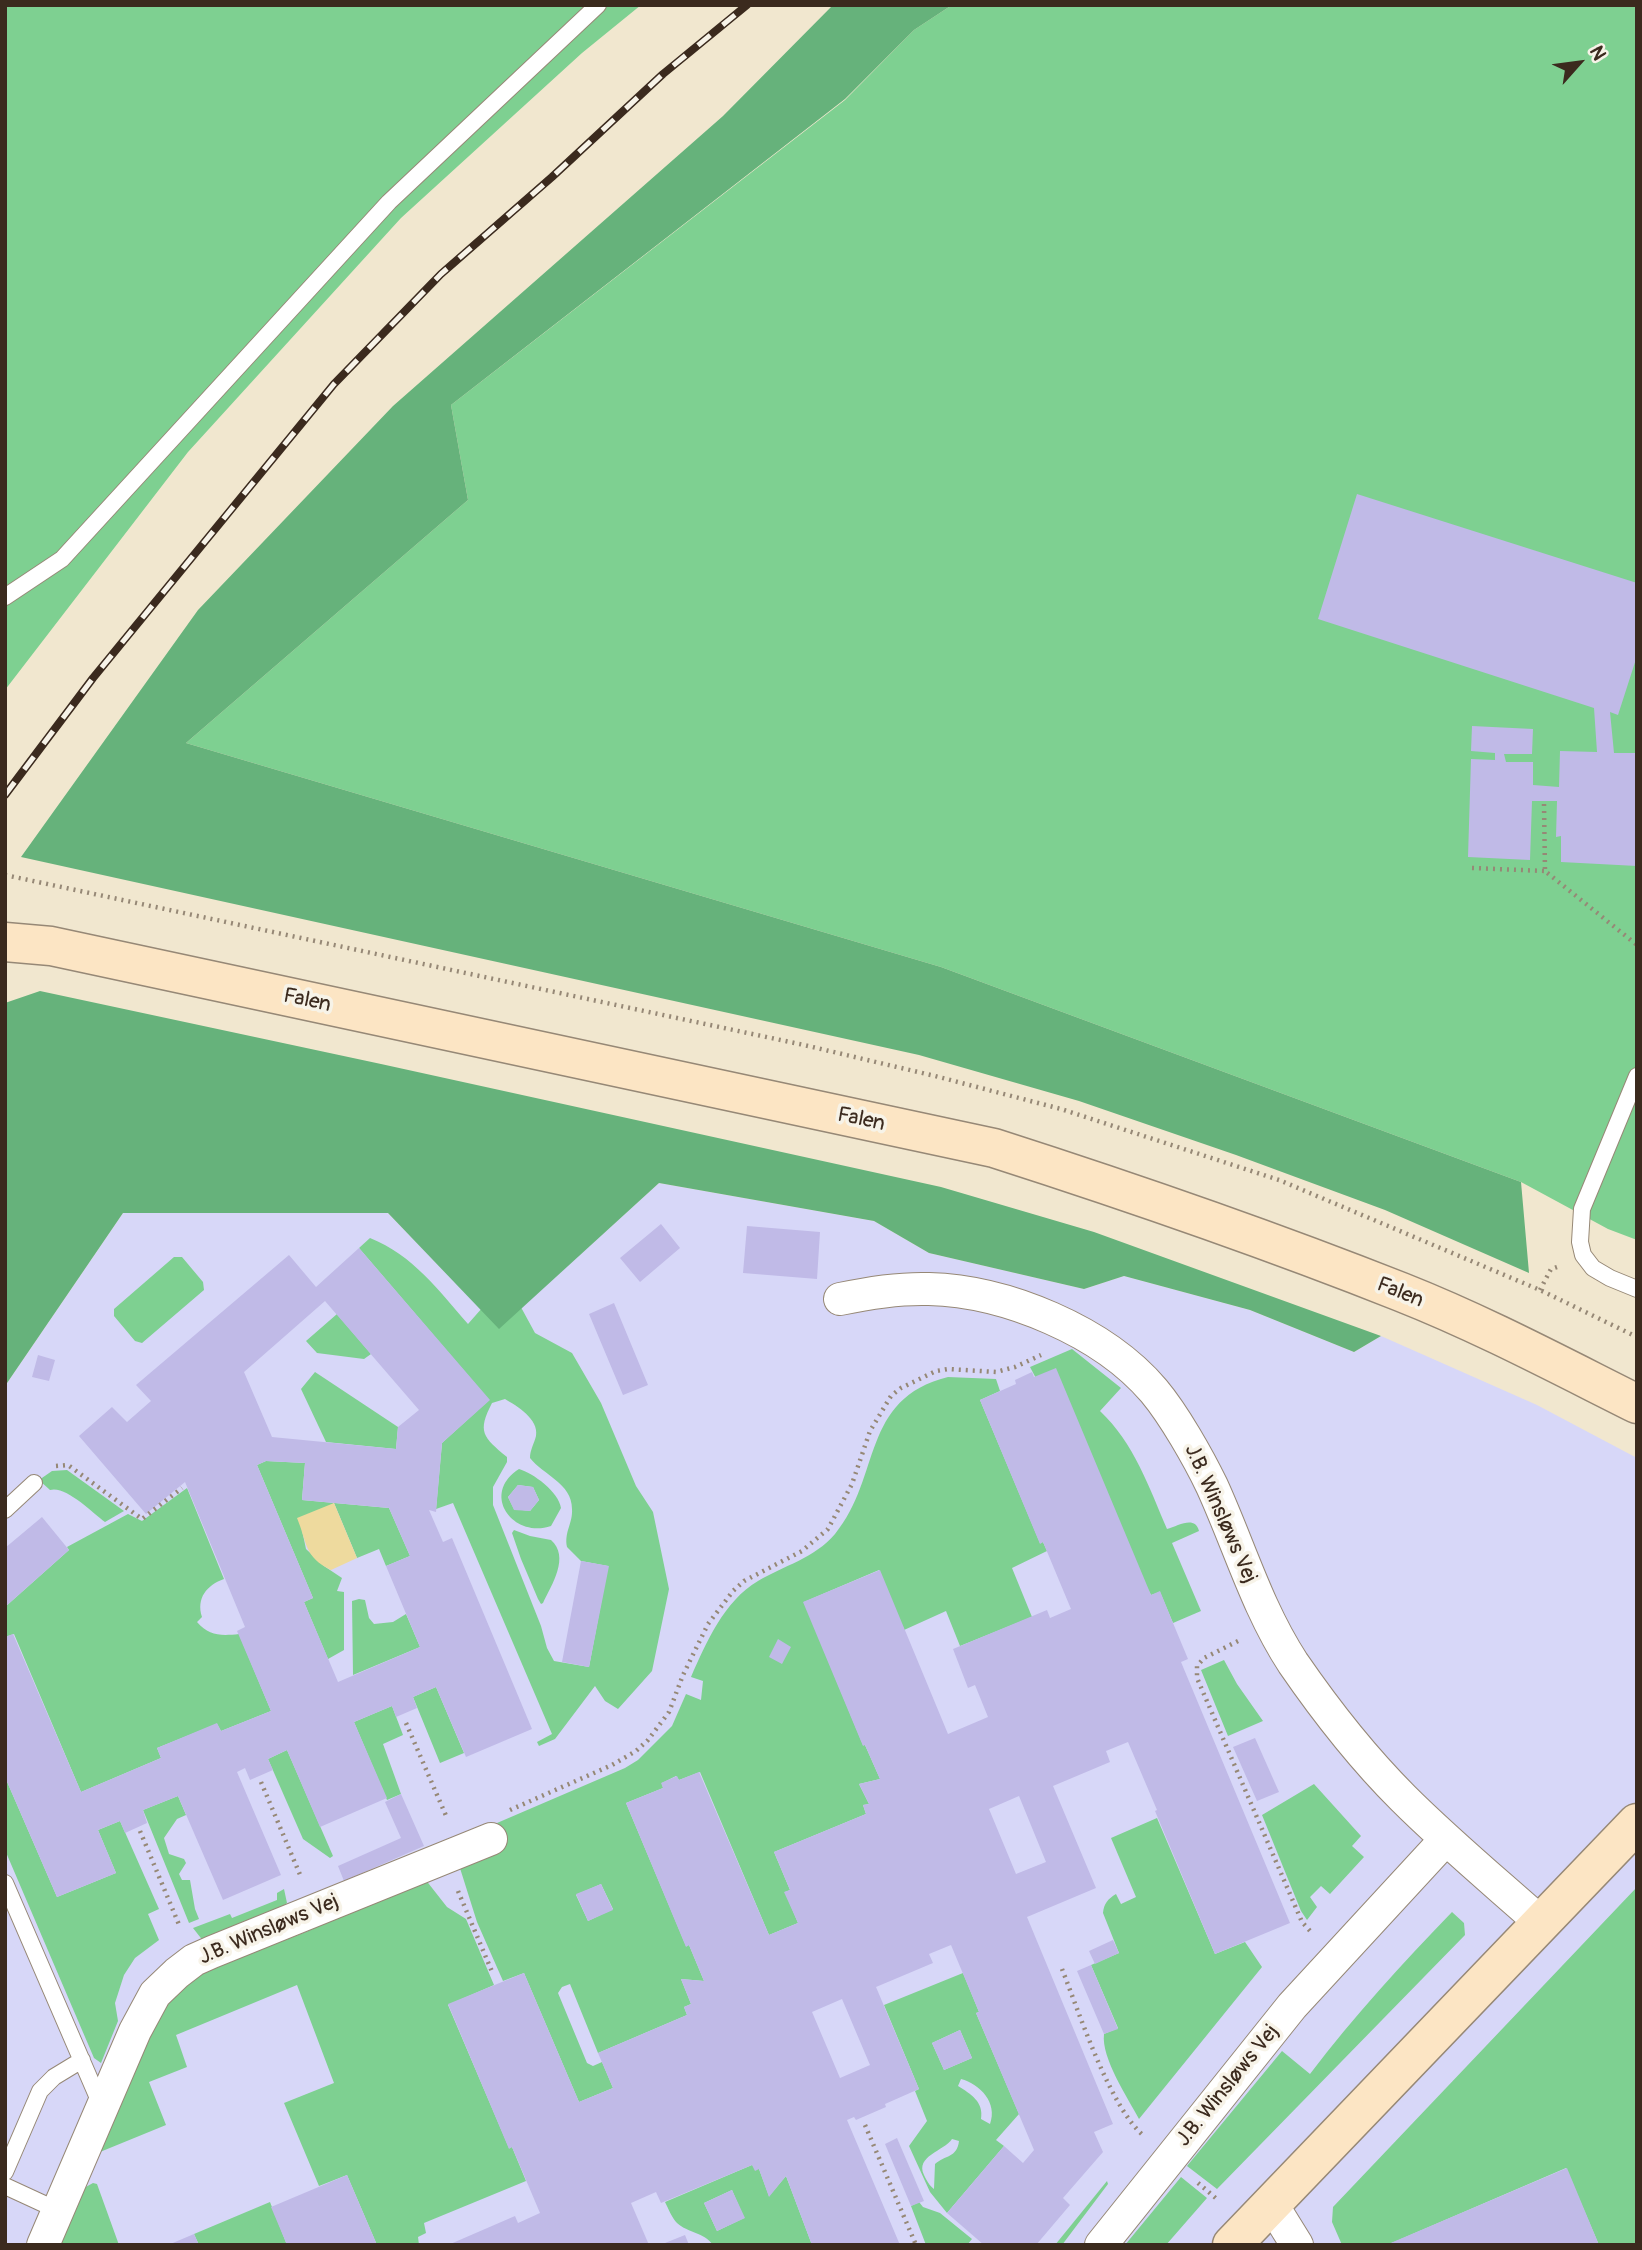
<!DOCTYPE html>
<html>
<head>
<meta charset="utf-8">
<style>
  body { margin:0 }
  #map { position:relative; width:1642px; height:2250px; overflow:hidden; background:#f1e7cf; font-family:Pangolin,sans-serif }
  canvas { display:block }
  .frame { position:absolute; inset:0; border:7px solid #3b2a1e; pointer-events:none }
  .north { position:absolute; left:1544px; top:28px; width:70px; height:70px; -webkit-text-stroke:5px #f7f3e8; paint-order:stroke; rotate:62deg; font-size:19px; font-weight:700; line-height:28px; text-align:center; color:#3b2a1e }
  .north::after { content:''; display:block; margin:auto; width:24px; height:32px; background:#3b2a1e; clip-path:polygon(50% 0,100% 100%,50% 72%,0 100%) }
</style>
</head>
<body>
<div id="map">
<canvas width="1642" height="2250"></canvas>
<div class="frame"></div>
<div class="north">N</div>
</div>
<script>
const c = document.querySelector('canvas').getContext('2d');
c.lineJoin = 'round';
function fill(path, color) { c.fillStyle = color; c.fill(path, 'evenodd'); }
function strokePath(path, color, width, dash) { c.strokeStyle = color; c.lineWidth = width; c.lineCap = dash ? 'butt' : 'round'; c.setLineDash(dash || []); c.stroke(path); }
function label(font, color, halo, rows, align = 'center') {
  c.font = font + ' Pangolin,sans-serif'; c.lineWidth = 7; c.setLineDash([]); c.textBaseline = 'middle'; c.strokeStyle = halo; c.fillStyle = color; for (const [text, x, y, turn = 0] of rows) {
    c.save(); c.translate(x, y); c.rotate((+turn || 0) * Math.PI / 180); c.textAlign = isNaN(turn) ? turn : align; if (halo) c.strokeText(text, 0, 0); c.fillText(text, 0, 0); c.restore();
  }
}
const built = new Path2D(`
  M 659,1183 L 874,1221 L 929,1253 L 1084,1289 L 1124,1276 L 1250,1310 L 1354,1352 L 1381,1336 L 1537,1405 L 1637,1458 L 1637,2245 L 5,2245 L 5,1386 L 123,1213 L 388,1213 L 499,1328 Z`);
const green = new Path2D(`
  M 5,5 L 641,5 L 582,53 L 401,218 L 188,452 L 5,690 Z
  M 952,5 L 1637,5 L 1637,1240 L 1608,1229 L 1521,1182 L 941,967 L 186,743 L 468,500 L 451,405 L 845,100 L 914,30 Z
  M 370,1238 C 413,1255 439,1291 468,1324 L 490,1299 L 510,1287 L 535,1333 L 572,1353 L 601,1403 L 636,1486 L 653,1512 L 669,1589 L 652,1671 L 618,1709 L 605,1701 L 595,1686 L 555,1739 L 539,1746 L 537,1742 L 552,1734 L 453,1503 L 436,1509 L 442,1443 L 489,1400 L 359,1248 ZM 505,1399 C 517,1406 539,1419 536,1436 C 534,1444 530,1450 530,1458 C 543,1475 572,1483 572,1509 C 573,1523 564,1532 567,1547 L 581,1561 L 608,1566 L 589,1667 L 554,1661 L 547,1648 L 541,1626 L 493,1505 L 493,1487 L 507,1462 L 507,1457 C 483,1437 477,1432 492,1403 Z
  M 174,1257 L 182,1257 L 203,1282 L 204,1290 L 142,1343 L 135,1341 L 114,1316 L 114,1309 Z
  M 337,1314 L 371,1354 L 364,1359 L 317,1353 L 306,1341 Z
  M 1072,1349 L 1121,1388 L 1100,1411 C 1134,1443 1149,1487 1167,1529 C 1178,1526 1195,1515 1199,1531 L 1172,1543 L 1201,1611 L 1173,1623 L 1160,1592 L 1151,1595 L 1030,1367 Z
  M 315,1372 L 398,1427 L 396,1449 L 326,1442 L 301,1389 Z
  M 948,1377 L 996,1379 L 1000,1391 L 980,1400 L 1040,1543 L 1043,1542 L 1047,1551 L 1012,1568 L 1032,1617 L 960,1646 L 946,1611 L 904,1630 L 879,1570 L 804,1602 L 863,1745 L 865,1745 L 880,1779 L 859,1784 L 869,1804 L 863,1805 L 866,1814 L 774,1852 L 790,1890 L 785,1892 L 798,1923 L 769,1935 L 700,1772 L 679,1780 L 676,1776 L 662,1783 L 663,1788 L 626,1803 L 686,1946 L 689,1945 L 704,1981 L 681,1979 L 691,2004 L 684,2007 L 687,2015 L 598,2053 L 570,1984 L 562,1987 L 558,1993 L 587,2063 L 593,2066 L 602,2062 L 613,2088 L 579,2102 L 524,1973 L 503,1981 L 477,1922 L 459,1865 L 506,1845 L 497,1823 L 625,1768 L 638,1760 L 672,1726 L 686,1694 L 701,1700 L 703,1681 L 691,1677 C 706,1643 724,1601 758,1581 C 783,1566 815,1558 835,1534 C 882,1477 860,1399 948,1377 ZM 601,1884 L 613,1909 L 588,1921 L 576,1895 Z
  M 266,1461 L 305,1463 L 302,1500 L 389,1508 L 410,1556 L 386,1566 L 379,1549 L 357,1558 L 334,1503 L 302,1530 L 306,1549 L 324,1566 L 342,1578 L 337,1591 L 344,1592 L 344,1650 L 328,1659 L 304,1602 L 313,1598 L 257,1465 Z
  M 519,1469 C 533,1473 559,1492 561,1508 L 551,1526 C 513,1539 480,1494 519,1469 ZM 518,1485 L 533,1487 L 539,1500 L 530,1511 L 514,1509 L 508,1497 Z
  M 67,1470 L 124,1511 L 105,1522 C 92,1512 65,1485 50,1490 L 39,1480 L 52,1471 Z
  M 187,1488 L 224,1579 C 207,1585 196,1598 202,1617 L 197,1622 C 209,1636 221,1636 239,1634 L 271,1711 L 221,1731 L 217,1724 L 157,1748 L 161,1758 L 81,1792 L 14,1634 L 5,1637 L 5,1607 L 69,1550 L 67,1547 L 128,1514 L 142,1521 Z
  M 514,1530 L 530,1536 L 551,1540 C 570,1557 552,1584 543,1603 L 541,1604 L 538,1599 L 521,1559 L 512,1533 Z
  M 359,1599 L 365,1600 L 369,1618 L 374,1624 L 393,1622 L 406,1614 L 420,1647 L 353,1675 L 352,1601 Z
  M 1224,1660 L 1237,1684 L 1263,1721 L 1228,1736 L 1201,1670 Z
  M 436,1687 L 464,1753 L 440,1763 L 413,1697 Z
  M 392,1706 L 403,1735 L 383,1744 L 401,1794 L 387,1800 L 354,1722 Z
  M 287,1750 L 333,1856 L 330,1858 L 303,1839 L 268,1759 Z
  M 5,1777 L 57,1897 L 116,1873 L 98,1830 L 120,1821 L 159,1909 L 148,1914 L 159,1940 L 135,1958 L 124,1975 L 115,2003 L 118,2021 L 101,2063 L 94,2058 L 5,1850 Z
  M 1314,1784 L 1361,1836 L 1352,1846 L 1364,1857 L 1330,1894 L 1321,1886 L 1310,1897 L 1317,1907 L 1307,1920 L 1301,1911 L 1262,1815 Z
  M 178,1796 L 186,1815 L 177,1819 L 164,1838 L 169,1854 L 184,1859 L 186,1863 L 179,1874 L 182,1880 L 190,1880 L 195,1909 L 199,1919 L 189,1923 L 143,1810 Z
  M 1157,1818 L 1215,1954 L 1245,1942 L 1262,1967 L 1139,2119 C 1128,2098 1101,2058 1104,2034 L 1118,2028 L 1091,1965 L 1119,1953 L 1103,1913 C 1104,1903 1108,1899 1116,1894 L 1121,1904 L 1136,1897 L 1111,1838 Z
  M 425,1879 L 447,1907 L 466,1919 L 494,1985 L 448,2005 L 509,2148 L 512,2147 L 526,2181 L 424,2223 L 426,2233 L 418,2237 L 419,2245 L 377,2245 L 347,2175 L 319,2186 L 284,2103 L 334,2083 L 297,1985 L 176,2035 L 187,2067 L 149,2082 L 166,2125 L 100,2152 L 108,2126 L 166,2001 L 204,1972 L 308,1931 Z
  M 1637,1887 L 1637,1942 L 1635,1943 L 1637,1948 L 1637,2245 L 1599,2245 L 1566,2168 L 1387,2245 L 1342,2245 L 1332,2222 L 1333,2207 Z
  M 284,1889 L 287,1903 L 281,1908 L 204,1942 L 193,1928 L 230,1914 L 232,1918 L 277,1900 L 277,1893 Z
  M 1452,1912 L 1464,1923 L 1465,1935 L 1217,2189 L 1187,2166 L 1282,2051 L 1310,2074 C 1354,2016 1402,1964 1452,1912 Z
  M 963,1973 L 979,2012 L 976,2013 L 1019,2114 L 996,2140 L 1004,2146 L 947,2213 L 930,2192 L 909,2146 L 927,2121 L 915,2091 L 919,2089 L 884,2005 ZM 960,2030 L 972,2058 L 944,2070 L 932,2043 ZM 961,2079 C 980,2084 998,2103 990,2124 L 981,2119 C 984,2102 971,2094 958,2086 ZM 952,2139 L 959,2141 C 957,2158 945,2155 935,2164 L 934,2189 C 929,2185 927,2181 924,2175 C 915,2156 944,2151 952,2139 Z
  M 752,2165 L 759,2169 L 769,2196 L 786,2176 L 812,2245 L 713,2245 C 704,2232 688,2233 677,2223 C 672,2218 668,2208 665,2202 ZM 732,2190 L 744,2218 L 717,2231 L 704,2203 Z
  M 1181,2177 L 1207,2198 L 1166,2245 L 1125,2245 Z
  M 1107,2181 L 1108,2184 L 1062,2245 L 1055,2245 Z
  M 93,2183 L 97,2184 L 119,2245 L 58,2245 L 82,2189 Z
  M 270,2202 L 287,2245 L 199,2245 L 194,2234 Z
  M 919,2202 L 923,2207 L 940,2213 L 972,2239 L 967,2245 L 926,2245 L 911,2206 Z`);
const forest = new Path2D(`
  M 833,5 L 952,5 L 914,30 L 845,99 L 451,405 L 468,500 L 186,743 L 941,967 L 1521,1182 L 1529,1273 L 1385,1210 L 1236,1155 L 1079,1101 L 919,1055 L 21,857 L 198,610 L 393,406 L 723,116 Z
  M 40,991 L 381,1064 L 941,1187 L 1094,1232 L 1381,1336 L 1354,1352 L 1250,1310 L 1124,1276 L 1084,1289 L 929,1253 L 874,1221 L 659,1183 L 499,1329 L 388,1213 L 123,1213 L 5,1386 L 5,1003 Z`);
const sand = new Path2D(`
  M 334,1503 L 357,1558 L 331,1570 C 304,1557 307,1542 297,1518 Z`);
const building = new Path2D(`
  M 1357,494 L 1637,583 L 1637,656 L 1618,715 L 1610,712 L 1614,753 L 1637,753 L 1637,866 L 1561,862 L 1561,836 L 1556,837 L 1557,801 L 1532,801 L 1530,860 L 1468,857 L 1471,759 L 1495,760 L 1495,753 L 1471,751 L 1472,726 L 1533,729 L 1532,754 L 1504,754 L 1506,762 L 1533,762 L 1533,785 L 1559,787 L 1560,751 L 1597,752 L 1594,708 L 1318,619 Z
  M 661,1224 L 680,1248 L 640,1282 L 620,1258 Z
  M 747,1226 L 820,1232 L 817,1279 L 743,1273 Z
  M 359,1248 L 490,1400 L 442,1443 L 436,1512 L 429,1510 L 443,1542 L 452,1538 L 532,1729 L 466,1757 L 436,1687 L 413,1697 L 417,1708 L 396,1717 L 392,1706 L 354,1722 L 387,1798 L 320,1827 L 287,1750 L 268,1759 L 273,1770 L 250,1780 L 245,1768 L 237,1772 L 281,1875 L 223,1900 L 178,1796 L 143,1810 L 147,1823 L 125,1833 L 120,1821 L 98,1830 L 116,1873 L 57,1897 L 5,1777 L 5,1637 L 13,1634 L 81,1792 L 161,1758 L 157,1748 L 217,1723 L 221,1731 L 271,1711 L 237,1631 L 245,1627 L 185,1482 L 146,1514 L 79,1436 L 112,1407 L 127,1422 L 151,1401 L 136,1385 L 289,1255 L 316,1287 ZM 325,1301 L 419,1410 L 398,1427 L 396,1449 L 272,1437 L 244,1372 ZM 266,1461 L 305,1463 L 302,1500 L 389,1508 L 410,1556 L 386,1566 L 420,1647 L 338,1682 L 304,1602 L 313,1598 L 257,1465 Z
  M 614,1303 L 648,1385 L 623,1395 L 589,1314 Z
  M 38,1355 L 55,1360 L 49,1381 L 32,1377 Z
  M 1056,1368 L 1151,1595 L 1160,1591 L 1173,1623 L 1188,1659 L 1181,1662 L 1290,1923 L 1215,1954 L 1155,1811 L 1157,1810 L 1128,1742 L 1106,1751 L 1110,1762 L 1053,1786 L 1096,1888 L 1027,1917 L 1113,2124 L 1094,2132 L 1103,2152 L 1063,2198 L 1070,2205 L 1036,2245 L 984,2245 L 947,2213 L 1004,2146 L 1023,2163 L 1034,2150 L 976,2013 L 979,2012 L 951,1945 L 929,1954 L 933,1963 L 876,1987 L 919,2089 L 885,2104 L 886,2107 L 856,2120 L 854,2117 L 847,2120 L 900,2245 L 812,2245 L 786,2176 L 769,2197 L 759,2169 L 755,2171 L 752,2165 L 661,2203 L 656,2192 L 631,2203 L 649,2245 L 448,2245 L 515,2216 L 518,2223 L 540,2213 L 512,2147 L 509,2149 L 448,2004 L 524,1973 L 579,2102 L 613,2088 L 598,2053 L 687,2015 L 684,2007 L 691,2004 L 681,1979 L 704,1981 L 689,1945 L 686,1947 L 626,1803 L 663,1788 L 661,1783 L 677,1776 L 679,1780 L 699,1772 L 769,1935 L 798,1923 L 784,1892 L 790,1890 L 774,1852 L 866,1814 L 863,1805 L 869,1804 L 859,1784 L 880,1779 L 865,1745 L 863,1746 L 803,1602 L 880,1570 L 948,1734 L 988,1717 L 975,1685 L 968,1688 L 953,1649 L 1047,1610 L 1050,1618 L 1071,1609 L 1043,1542 L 1040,1544 L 980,1400 L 1016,1384 L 1015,1380 L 1032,1372 L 1034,1377 ZM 1019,1796 L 1046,1862 L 1016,1874 L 989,1809 ZM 842,1999 L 870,2065 L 840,2078 L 812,2012 Z
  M 518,1485 L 533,1487 L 539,1500 L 530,1511 L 514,1510 L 508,1497 Z
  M 42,1517 L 69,1550 L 5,1607 L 5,1548 Z
  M 581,1561 L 609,1566 L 589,1667 L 562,1662 Z
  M 778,1639 L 791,1647 L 782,1664 L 769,1657 Z
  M 1255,1738 L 1279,1792 L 1257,1801 L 1233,1747 Z
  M 401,1794 L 424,1846 L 344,1881 L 338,1866 L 401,1838 L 385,1802 Z
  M 601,1884 L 613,1910 L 588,1921 L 576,1894 Z
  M 1113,1940 L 1119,1953 L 1095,1964 L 1089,1951 Z
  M 1091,1965 L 1118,2029 L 1104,2034 L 1077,1971 Z
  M 960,2030 L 972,2058 L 944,2070 L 932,2043 Z
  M 897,2138 L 924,2201 L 911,2206 L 885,2144 Z
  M 1567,2168 L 1599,2245 L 1386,2245 Z
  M 347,2175 L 377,2245 L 287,2245 L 271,2207 Z
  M 732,2190 L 745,2218 L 717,2231 L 704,2203 Z
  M 194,2234 L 199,2245 L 168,2245 Z
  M 685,2235 L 689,2245 L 660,2245 Z`);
const path = new Path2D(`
  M 1544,804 L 1545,871 L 1637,945
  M 1472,868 L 1545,871
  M 5,875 L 804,1045 L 935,1076 L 1061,1109 L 1279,1180 L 1540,1290 L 1637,1337
  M 1540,1290 L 1551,1269 L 1557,1267
  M 56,1466 L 68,1465 L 142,1519 L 182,1488
  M 1238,1641 L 1204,1658 L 1197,1666 L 1197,1678 L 1302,1922 L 1312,1933
  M 406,1723 L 447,1818
  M 261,1782 L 301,1877
  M 510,1810 L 612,1765 L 636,1751 L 648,1740 L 669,1712 L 683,1675 L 708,1624 L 733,1591 L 744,1581 L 802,1551 L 828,1529 L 852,1484 L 870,1431 L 891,1396 L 901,1388 L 936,1371 L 948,1369 L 996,1372 L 1015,1367 L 1041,1355
  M 140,1831 L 180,1927
  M 458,1891 L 493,1974
  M 1062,1969 C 1079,2012 1110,2108 1144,2136
  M 865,2125 L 916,2245
  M 1198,2183 L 1218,2200
  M 976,2245 L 976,2244`);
const lane = new Path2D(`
  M 5,597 L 62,559 L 389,202 L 598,5
  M 1637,1076 L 1582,1209 L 1580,1242 L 1583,1255 L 1593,1268 L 1610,1278 L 1637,1289
  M 5,1510 L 34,1483
  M 5,1883 L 101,2105
  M 5,2172 L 40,2091 L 54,2077 L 82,2060
  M 5,2186 L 57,2210`);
const street = new Path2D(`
  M 840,1299 C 868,1293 899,1288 929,1289 C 1006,1291 1103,1331 1154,1391 C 1174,1415 1198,1457 1212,1486 C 1239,1545 1257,1608 1293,1663 C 1326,1711 1362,1757 1403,1798 C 1447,1842 1494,1881 1540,1922
  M 1271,2203 L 1297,2245
  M 43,2245 L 135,2031 L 155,1994 L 177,1973 L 194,1960 L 212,1952 L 491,1839
  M 1101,2245 L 1292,2006 L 1446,1839`);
const secondary = new Path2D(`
  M 5,942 L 51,946 L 994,1148 C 1131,1192 1267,1239 1401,1292 C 1482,1324 1559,1365 1637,1404
  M 1232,2245 L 1637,1823`);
const rail = new Path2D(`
  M 5,795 L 93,678 L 334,384 L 441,274 L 552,177 L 663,74 L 747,5`);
const streetNames = [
  ["Falen",307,1001,12],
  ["Falen",861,1120,12],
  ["Falen",1400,1293,22],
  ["J.B. Winsløws Vej",1220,1514,66],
  ["J.B. Winsløws Vej",269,1930,-23],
  ["J.B. Winsløws Vej",1228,2086,-51]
];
fill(built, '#d7d7f8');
fill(green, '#7ed091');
fill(forest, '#66b27b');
fill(sand, '#eeda9e');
fill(building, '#c0bae7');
strokePath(lane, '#968876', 18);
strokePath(street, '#968876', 34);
strokePath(secondary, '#968876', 41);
strokePath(path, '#968876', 4.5, [2, 5]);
strokePath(lane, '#fff', 16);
strokePath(street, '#fff', 32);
strokePath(secondary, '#fce5c4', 38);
strokePath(rail, '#3b2a1e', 8);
strokePath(rail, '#f7f3e8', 5, [16]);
label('21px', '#3b2a1e', '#f7f3e8', streetNames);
</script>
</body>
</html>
